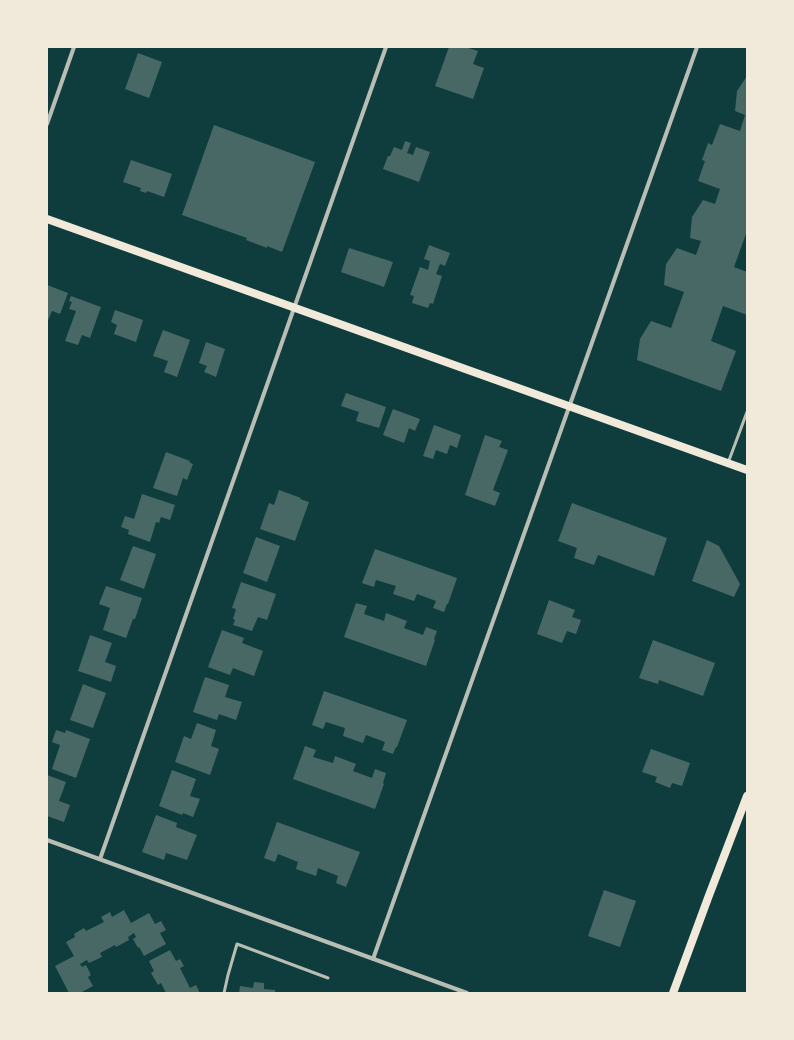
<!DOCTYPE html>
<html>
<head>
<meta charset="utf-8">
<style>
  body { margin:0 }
  #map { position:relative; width:794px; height:1040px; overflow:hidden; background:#0f3d3e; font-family:Poppins,sans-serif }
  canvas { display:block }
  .frame { position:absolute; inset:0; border:48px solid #f1e9da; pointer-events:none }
</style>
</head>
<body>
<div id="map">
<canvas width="794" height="1040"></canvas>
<div class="frame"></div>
</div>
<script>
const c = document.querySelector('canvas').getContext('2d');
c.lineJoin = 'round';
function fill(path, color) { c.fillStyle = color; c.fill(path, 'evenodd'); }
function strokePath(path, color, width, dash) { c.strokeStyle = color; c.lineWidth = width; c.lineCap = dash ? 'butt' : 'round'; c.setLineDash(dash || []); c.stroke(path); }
const building = new Path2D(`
  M 449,47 L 465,47 L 478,51 L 473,64 L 484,68 L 473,99 L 435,86 Z
  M 138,53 L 162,62 L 149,98 L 125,89 Z
  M 747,76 L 747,231 L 734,267 L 747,272 L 747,315 L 723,306 L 711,341 L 736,351 L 721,391 L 637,360 L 640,339 L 651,321 L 671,328 L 684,292 L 664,285 L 666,264 L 677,248 L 696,255 L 701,241 L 690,238 L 692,217 L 703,200 L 715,204 L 720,189 L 698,181 L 705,161 L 702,160 L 708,143 L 712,145 L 720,124 L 740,131 L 745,115 L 735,111 L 737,91 Z
  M 214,125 L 315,162 L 282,252 L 267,246 L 267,248 L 246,240 L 247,238 L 182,215 Z
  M 405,141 L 411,143 L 407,153 L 413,155 L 416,147 L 430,152 L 419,182 L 383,169 L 388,156 L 390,156 L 394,147 L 402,150 Z
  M 131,160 L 172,174 L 164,197 L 147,191 L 146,193 L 140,191 L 141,188 L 123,182 Z
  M 429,245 L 450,253 L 445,266 L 440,264 L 436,274 L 442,276 L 433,304 L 430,303 L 428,308 L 412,303 L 414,296 L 410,295 L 420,267 L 428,270 L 430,261 L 424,259 Z
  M 349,248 L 393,262 L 384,287 L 341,272 Z
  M 47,285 L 68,293 L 60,314 L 52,311 L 47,323 Z
  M 71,296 L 101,307 L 90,338 L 82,335 L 78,345 L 65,341 L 76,311 L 69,309 L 72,302 L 69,301 Z
  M 115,310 L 143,320 L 136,342 L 114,334 L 117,325 L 111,322 Z
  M 163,330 L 190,340 L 177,377 L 164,372 L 168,361 L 153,356 Z
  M 206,342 L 225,349 L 216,377 L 204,372 L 207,366 L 199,363 Z
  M 346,393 L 386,407 L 379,428 L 356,421 L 359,412 L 341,406 Z
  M 393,409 L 420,419 L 415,431 L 409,428 L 404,443 L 383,435 Z
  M 434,425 L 461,435 L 457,448 L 450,445 L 447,454 L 436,450 L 433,459 L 423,456 Z
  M 485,435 L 502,441 L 499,447 L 508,450 L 493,490 L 500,493 L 495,506 L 465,495 Z
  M 166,452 L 190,461 L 189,462 L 193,464 L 187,480 L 183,478 L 177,496 L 153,488 Z
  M 279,490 L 301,498 L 300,499 L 309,502 L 295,541 L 260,529 L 269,503 L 274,505 Z
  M 142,494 L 175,505 L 170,520 L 161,517 L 159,523 L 156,522 L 150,542 L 128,534 L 129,530 L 121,527 L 125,516 L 134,519 Z
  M 572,503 L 667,538 L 654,576 L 598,555 L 594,565 L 574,558 L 577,548 L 558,541 Z
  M 256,537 L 280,546 L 267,582 L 243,573 Z
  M 707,540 L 719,546 L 740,584 L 734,597 L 692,581 Z
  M 133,546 L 156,554 L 144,589 L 120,580 Z
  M 375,549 L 457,578 L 448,604 L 447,604 L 444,612 L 433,608 L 436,601 L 417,594 L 414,601 L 393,594 L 396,586 L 376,580 L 374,587 L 362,583 Z
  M 241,582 L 276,594 L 267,620 L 258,617 L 252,631 L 233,625 L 235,620 L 233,619 L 236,609 L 232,608 Z
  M 106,586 L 142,598 L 135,619 L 133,619 L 126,638 L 103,630 L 110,608 L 99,604 Z
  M 549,600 L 575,610 L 572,617 L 581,620 L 576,634 L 567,631 L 562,643 L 537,634 Z
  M 356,603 L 367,606 L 364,614 L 384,621 L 386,613 L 407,621 L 404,628 L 423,635 L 426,627 L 437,631 L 434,639 L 435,640 L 426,666 L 344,637 Z
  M 222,630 L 244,638 L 242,643 L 263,651 L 254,676 L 233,668 L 230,675 L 208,667 Z
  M 90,635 L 112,643 L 105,662 L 116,666 L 111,682 L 78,671 Z
  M 653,640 L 715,663 L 703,696 L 659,680 L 658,684 L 639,678 Z
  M 205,677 L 229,685 L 225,697 L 242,702 L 236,720 L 219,714 L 217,720 L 193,712 Z
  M 83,684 L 106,693 L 93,728 L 70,720 Z
  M 324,691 L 407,720 L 397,747 L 396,747 L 393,754 L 382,750 L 385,742 L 366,735 L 363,743 L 343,736 L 345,728 L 326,722 L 323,729 L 312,725 Z
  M 197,723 L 216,730 L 211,746 L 219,749 L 210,775 L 175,762 L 184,736 L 191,739 Z
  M 56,730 L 65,733 L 66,730 L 90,739 L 76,778 L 52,769 L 60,745 L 52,742 Z
  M 305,746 L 316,750 L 313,757 L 333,763 L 335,756 L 356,764 L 353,771 L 372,778 L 375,769 L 386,773 L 383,783 L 384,784 L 375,809 L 293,779 Z
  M 651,749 L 690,763 L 682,786 L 672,783 L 670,788 L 655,782 L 657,777 L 642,772 Z
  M 172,770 L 196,779 L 190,796 L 200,799 L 193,817 L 183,813 L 182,815 L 159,806 Z
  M 47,775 L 66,782 L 59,801 L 70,805 L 64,822 L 47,816 Z
  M 156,815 L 177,823 L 176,827 L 197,835 L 187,860 L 166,853 L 164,860 L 142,852 Z
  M 277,822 L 360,852 L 346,887 L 336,883 L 338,876 L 318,868 L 316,876 L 296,869 L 298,862 L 278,854 L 275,862 L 264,858 Z
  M 604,890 L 636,901 L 620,947 L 588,936 Z
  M 124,910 L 131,923 L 149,913 L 155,924 L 161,921 L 166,930 L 160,933 L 166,944 L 144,956 L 139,947 L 138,948 L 133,939 L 136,937 L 134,933 L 128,937 L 129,940 L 116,947 L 115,945 L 100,953 L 102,957 L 89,963 L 87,960 L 80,964 L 82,967 L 86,965 L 91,975 L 88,977 L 93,986 L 80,993 L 69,993 L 55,966 L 74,956 L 66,942 L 75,937 L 74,934 L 84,928 L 86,931 L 104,922 L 101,917 L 110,912 L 112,917 Z
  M 170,950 L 176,961 L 180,959 L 184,966 L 180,968 L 190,988 L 196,985 L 200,993 L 166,993 L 161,983 L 158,985 L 151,973 L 154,971 L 149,961 Z
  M 254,982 L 264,983 L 264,989 L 275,990 L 275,993 L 239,993 L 240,986 L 253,988 Z`);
const service = new Path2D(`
  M 728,463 L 747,412
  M 224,993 L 228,975 L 237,944 L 328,978`);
const minor = new Path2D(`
  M 47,124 L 74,47
  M 47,840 L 467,993
  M 100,859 L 386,47
  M 373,959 L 697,47`);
const secondary = new Path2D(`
  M 47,219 L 747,470
  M 673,993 L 708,898 L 747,796`);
fill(building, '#486865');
strokePath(service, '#b8beb3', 3);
strokePath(minor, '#b8beb3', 4);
strokePath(secondary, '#f1e9da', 8);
</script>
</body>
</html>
